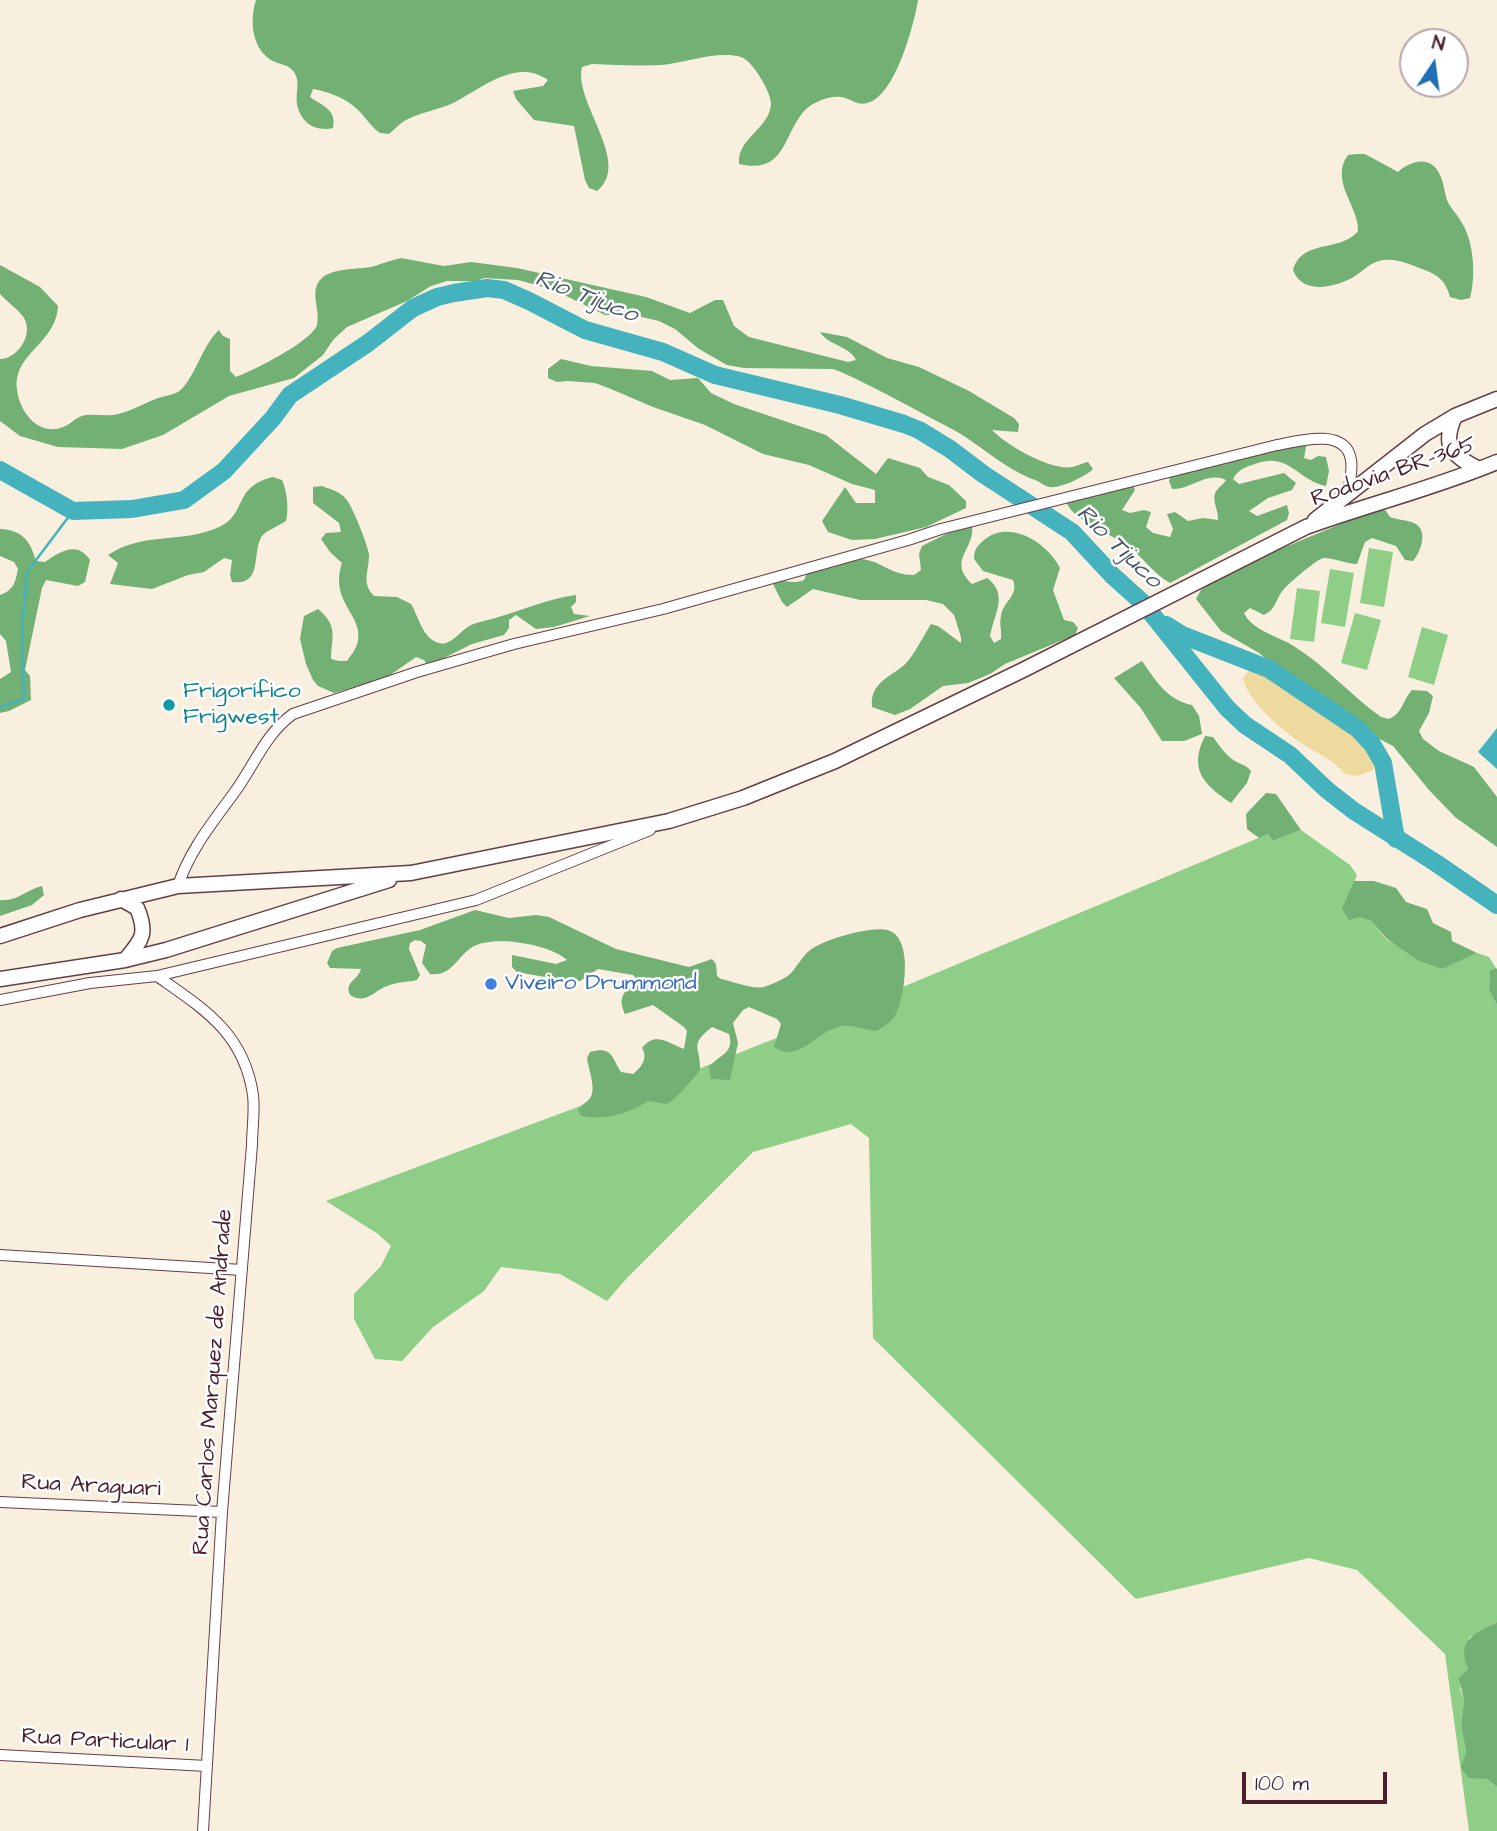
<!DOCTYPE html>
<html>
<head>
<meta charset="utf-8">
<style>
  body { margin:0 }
  #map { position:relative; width:1497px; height:1831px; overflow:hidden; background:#f8efdf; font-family:"Architects Daughter",sans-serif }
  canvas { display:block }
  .north { position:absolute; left:1399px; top:28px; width:70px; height:70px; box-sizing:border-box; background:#fff; border:2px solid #b7a5aa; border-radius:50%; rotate:13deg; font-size:19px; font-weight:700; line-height:28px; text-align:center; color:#4a1f2b }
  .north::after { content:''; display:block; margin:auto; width:24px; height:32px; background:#1f6fb2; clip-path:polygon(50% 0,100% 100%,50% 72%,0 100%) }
  .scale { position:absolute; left:1242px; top:1772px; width:145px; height:32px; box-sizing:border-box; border:4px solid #4a1f2b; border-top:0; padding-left:9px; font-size:21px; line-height:24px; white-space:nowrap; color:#4a1f2b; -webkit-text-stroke:5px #fff; paint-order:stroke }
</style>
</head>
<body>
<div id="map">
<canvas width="1497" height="1831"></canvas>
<div class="north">N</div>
<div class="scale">100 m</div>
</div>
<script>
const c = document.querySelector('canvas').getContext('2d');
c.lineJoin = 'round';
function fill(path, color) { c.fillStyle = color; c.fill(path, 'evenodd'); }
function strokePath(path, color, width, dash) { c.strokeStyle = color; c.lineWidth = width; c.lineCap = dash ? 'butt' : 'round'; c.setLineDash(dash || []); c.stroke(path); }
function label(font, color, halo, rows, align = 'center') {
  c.font = font + ' "Architects Daughter",sans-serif'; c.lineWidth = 5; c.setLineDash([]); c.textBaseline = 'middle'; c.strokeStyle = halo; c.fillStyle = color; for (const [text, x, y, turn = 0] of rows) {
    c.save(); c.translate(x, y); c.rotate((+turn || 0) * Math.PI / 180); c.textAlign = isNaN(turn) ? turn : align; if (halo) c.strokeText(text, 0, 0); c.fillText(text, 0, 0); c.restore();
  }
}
const green = new Path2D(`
  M 1369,548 L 1393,552 L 1384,607 L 1360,603 Z
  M 1330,569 L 1354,573 L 1345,627 L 1321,623 Z
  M 1297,588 L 1320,591 L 1314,642 L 1290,639 Z
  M 1355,613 L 1381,620 L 1367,670 L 1341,663 Z
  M 1422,627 L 1448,635 L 1434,685 L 1408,677 Z
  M 1301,830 L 1350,865 L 1357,875 L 1343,909 L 1371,921 L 1387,940 L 1443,969 L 1477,953 L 1489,957 L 1496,968 L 1490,972 L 1489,990 L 1497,1005 L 1497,1622 L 1469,1638 L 1466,1664 L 1468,1668 L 1460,1688 L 1464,1701 L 1461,1725 L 1466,1752 L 1464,1760 L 1478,1777 L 1487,1779 L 1497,1787 L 1497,1831 L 1469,1831 L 1445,1654 L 1357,1570 L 1309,1558 L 1136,1599 L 873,1338 L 869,1138 L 851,1124 L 753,1152 L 627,1278 L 607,1301 L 560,1274 L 501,1267 L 484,1291 L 433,1327 L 402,1361 L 375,1359 L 354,1319 L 354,1294 L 381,1266 L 391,1246 L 378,1234 L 326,1201 L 594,1101 L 618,1101 L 867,1002 L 1268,834 L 1273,841 Z`);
const forest = new Path2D(`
  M 256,0 L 918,0 C 914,25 895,97 867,103 C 857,106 850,98 841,97 C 830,95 814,102 806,109 C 782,134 787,175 739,164 C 737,138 768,130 771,105 C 772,93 752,60 741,57 C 717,50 685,63 661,65 C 638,66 615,65 592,64 L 582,67 C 573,102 633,163 597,191 L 589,188 L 585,180 L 574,126 L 534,120 L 516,99 L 513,91 L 543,86 L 548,80 C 516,57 481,89 453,103 C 438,110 421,112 406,120 C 400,123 395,129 389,134 L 380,133 C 371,127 367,119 360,112 C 348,99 330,92 313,89 L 310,97 C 323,106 337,110 333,128 C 315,132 301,123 297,104 C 295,94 301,82 294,72 C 289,65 282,65 275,62 C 252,52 249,21 256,0 Z
  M 1357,154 L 1365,154 L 1398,172 C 1410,161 1430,155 1439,173 C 1444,182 1444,191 1447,200 C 1450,208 1458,215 1462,223 C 1474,242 1476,277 1470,298 L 1461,300 L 1450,297 C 1446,282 1440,276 1425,270 C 1412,265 1397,258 1383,260 C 1369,262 1362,273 1350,279 C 1331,288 1302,294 1293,270 C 1303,238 1340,253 1358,231 C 1359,206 1329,181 1348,155 Z
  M 401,258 L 444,266 L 471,262 L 517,268 L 646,297 L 690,313 L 715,300 L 723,300 L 734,326 L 749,337 L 848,362 L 856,360 C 848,345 829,346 820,332 L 847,337 L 887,358 L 919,367 L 969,391 L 1014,418 L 1019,424 L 1018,432 L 992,430 C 1006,445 1051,471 1072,467 C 1077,466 1083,463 1088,462 L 1093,469 C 1087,476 1059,489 1050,487 C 1044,486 1040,482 1035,480 C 1003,468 981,445 952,429 C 915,410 879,389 841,372 L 833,369 L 744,368 L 727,365 L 699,349 L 675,329 L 659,321 L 633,315 L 605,315 L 554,290 L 518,280 L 484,278 L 476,281 L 447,281 L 431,286 L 407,301 L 347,327 L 333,340 L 323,355 L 294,378 L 229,396 L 163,435 L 122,449 L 58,447 L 20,436 L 0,421 L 0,359 C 17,359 34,335 24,318 C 18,309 7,302 0,294 L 0,265 L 40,287 L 58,306 C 56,344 13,353 17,389 C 19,411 38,437 63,427 C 72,424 76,416 86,415 C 97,414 107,417 118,414 C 131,411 145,403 158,398 C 164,396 172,395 178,392 C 194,381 202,345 219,330 L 223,336 L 230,339 L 230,371 L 236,377 C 253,371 312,341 317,325 C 321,309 308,291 322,278 C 334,267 360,270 375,266 C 383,263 392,260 401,258 Z
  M 561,359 L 591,366 L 652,371 L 670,380 L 698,378 L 711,393 L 734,404 L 826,435 L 876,474 L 888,458 L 920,468 L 928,477 L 949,485 L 966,501 L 966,508 L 926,527 L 875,539 L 852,540 L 828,532 L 822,521 L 845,487 L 856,503 L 875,503 L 875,490 L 852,484 L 809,465 L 763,454 L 705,425 L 653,407 L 611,389 L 595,383 L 568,381 L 557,382 L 548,378 L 548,369 Z
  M 1307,442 L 1304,458 L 1311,460 L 1318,456 L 1326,457 L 1329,471 L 1326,486 C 1297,480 1289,451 1255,464 C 1245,467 1238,470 1233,479 L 1239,484 L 1284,473 L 1296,483 L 1292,490 L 1268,498 L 1249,511 L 1257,516 L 1287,505 L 1289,513 L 1287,520 L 1170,583 C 1152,573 1142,555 1125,544 C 1107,532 1071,520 1065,499 L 1132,483 L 1135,490 L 1122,510 L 1130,513 L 1144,510 L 1151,512 L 1146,527 L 1153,533 L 1170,537 L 1173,529 L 1167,514 L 1175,512 L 1188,521 L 1203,518 L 1218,520 C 1219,510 1210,498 1217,490 C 1220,486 1224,484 1226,480 C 1206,471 1191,490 1172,489 L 1169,481 L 1171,474 Z
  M 273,477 L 282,480 C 287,491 289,509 286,521 C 279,526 267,530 262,536 C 251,552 264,586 232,582 L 230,575 L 232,560 L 224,558 L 204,572 L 188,575 L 152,589 L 110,584 L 118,563 L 108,555 C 144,531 183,544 219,527 C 248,514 232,487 273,477 Z
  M 322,486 C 330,489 341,492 346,499 C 352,505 369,548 369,555 C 369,571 361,583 374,596 L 397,597 L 411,604 C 419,617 422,638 439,643 C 450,647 461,630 471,625 C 478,622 485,621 492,619 C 520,611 547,599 576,595 L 576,602 L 571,607 L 574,614 L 590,616 L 554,627 L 536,629 L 516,615 L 509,620 L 509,628 L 504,635 L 472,644 L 428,666 L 424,660 L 416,657 L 386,678 L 334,693 L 318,686 L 313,680 L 306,664 L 300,639 L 304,616 L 318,609 C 338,626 332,635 331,659 L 339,661 L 347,661 C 351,655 357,648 358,641 C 363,614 329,602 342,563 L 330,552 L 321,539 L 326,533 L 341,532 L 339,523 L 313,503 L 313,487 Z
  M 1379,508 L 1386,511 L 1390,517 C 1398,520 1407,520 1414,523 C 1429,530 1421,552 1413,561 L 1405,560 L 1396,546 L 1372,538 L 1365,542 L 1357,564 C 1346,564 1335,558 1324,558 C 1318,558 1289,583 1284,589 C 1275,599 1277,609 1264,615 L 1250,608 L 1244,613 C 1252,630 1277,636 1292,645 C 1325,665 1350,695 1381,717 L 1389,719 C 1403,713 1402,701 1412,690 L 1427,691 L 1433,696 L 1429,713 L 1419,731 L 1423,739 L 1439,751 L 1474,767 L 1497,797 L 1497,847 L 1455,817 L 1429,790 L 1393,746 L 1364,731 L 1307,692 L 1259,653 L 1221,631 L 1196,599 L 1201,590 L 1215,581 L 1273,552 Z
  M 972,526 C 975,550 947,560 972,584 L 987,578 C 1009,594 994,614 990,636 L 994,643 L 1001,639 C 1002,631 999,624 1001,616 C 1003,601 1019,596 1013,580 L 983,571 L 974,559 C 974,550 977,546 984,540 C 1009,519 1047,542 1060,568 L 1053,590 L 1064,620 L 1073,622 L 1078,628 L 1075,635 L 1005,664 L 990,674 L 968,683 L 943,686 L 910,709 L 895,715 L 872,707 C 869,678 899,676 911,657 C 918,647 924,635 931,624 L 938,626 L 961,643 L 961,637 L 954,615 L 943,604 L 926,600 L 860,600 L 813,589 L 787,607 L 782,602 L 771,580 C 783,579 792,585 804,580 L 807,573 C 821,569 848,557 861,559 C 882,561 890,575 914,575 L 921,570 L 919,554 L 922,546 L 958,528 Z
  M 0,529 C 22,530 30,540 36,561 L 45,562 C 59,552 77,540 90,560 L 85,582 L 78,586 L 46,580 L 42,588 L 25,670 L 30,676 L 31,700 L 9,711 L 0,713 L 0,679 L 11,672 L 6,641 L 0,634 L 0,595 C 14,590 15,583 18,569 L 14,562 L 0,556 Z
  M 1142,661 C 1156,681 1167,700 1192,705 L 1199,716 L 1202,734 L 1184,741 L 1162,741 L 1140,707 L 1114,678 Z
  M 1205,736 L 1213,737 C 1219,745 1226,756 1235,761 C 1242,765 1246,765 1251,771 L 1247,783 L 1231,803 C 1204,785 1188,769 1205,736 Z
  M 1266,793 L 1276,794 L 1301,830 L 1273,841 L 1268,834 L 1259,838 L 1247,829 L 1246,814 Z
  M 1354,881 L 1374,881 L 1396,888 L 1406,902 L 1427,909 L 1433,923 L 1451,932 L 1452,941 L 1477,953 L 1443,969 L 1419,961 L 1387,939 L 1371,921 L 1360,917 L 1349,920 L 1342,909 Z
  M 42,886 L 44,895 L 32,905 L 0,916 L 0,900 C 17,902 27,889 42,886 Z
  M 475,910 L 509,918 L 536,915 L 549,917 L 616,949 L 689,967 L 712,959 L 716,964 L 717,976 L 721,979 C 731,981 755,990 764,987 C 772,984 786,979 792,972 C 798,965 802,957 809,951 C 822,940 870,926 887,930 C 914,936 905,996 896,1014 C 891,1022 884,1027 876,1031 C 862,1030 852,1023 838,1027 C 817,1032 798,1064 774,1047 L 781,1024 L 777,1019 L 749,1007 L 743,1010 L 733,1023 L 738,1043 L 730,1080 L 711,1079 L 709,1067 C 719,1055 735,1053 729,1034 L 712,1027 C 688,1046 701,1046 700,1070 C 695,1077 673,1103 666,1104 C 661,1104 654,1101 648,1101 C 628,1114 605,1120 581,1116 L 578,1110 C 582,1103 586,1104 590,1098 C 597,1090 588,1067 587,1058 L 590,1052 C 613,1046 611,1057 621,1072 L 633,1074 C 642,1067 648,1058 642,1048 C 655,1031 668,1043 684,1049 L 687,1031 L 684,1027 L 653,1005 L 625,1014 C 617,997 624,990 639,981 L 633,975 L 598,969 L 580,981 L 573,982 L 517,972 L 512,967 L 512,955 L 556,964 L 567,960 C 550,944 495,935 474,946 C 457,955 453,977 430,974 L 422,963 L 426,945 L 421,941 L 415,940 L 410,943 L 409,949 L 420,975 L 417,980 C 407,982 397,982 387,986 C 374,991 365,1005 350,995 C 344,982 358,980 361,969 L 330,968 L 327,963 L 332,951 L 337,948 L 420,930 Z
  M 1496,968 L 1497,969 L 1497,1005 L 1489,990 L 1490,971 Z
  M 1497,1622 L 1497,1787 L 1487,1779 L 1469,1778 L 1461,1768 L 1466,1752 L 1461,1725 L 1464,1701 L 1459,1678 L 1468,1669 C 1456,1639 1475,1634 1497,1622 Z`);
const sand = new Path2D(`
  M 1252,667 C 1271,675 1286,688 1304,699 C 1324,711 1385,739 1373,770 L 1357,776 L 1345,774 C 1333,759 1316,753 1301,743 C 1282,730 1247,701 1243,678 Z`);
const water = new Path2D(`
  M 1497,728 L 1497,769 L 1478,752 Z`);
const stream = new Path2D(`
  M 0,707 L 24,699 L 22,631 L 27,572 L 73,511`);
const river = new Path2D(`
  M 0,470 L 73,511 L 132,509 L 184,500 L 224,471 L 273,418 L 290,395 L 368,343 L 413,308 L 437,297 L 454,293 L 487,288 L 504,290 L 529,301 L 585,330 L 663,352 L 715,375 L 840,405 L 904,424 L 919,430 L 950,449 L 983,474 L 1072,532 L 1113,576 L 1143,603 L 1227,708 L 1245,725 L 1290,755 L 1327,790 L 1354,811 L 1436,863 L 1497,905
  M 1166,625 L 1182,635 L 1269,669 L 1358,729 L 1372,744 L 1383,763 L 1396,839`);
const street = new Path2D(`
  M 178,886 C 189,851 213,822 234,793 C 254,766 265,734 293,714 L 417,672 L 514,644 L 663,609 L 908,540 L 941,529 L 1277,445 C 1298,441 1346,427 1351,460 C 1353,471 1349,483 1348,494
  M 157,976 C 204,1009 244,1033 253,1095 C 255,1111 252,1129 252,1145 L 222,1512 L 203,1831
  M 0,1000 L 90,983 L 157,976 L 476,900 L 650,830
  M 0,1255 L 242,1270
  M 0,1502 L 222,1512
  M 0,1755 L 207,1766`);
const primary = new Path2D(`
  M 1455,416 C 1441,447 1452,455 1479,469
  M 1315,520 L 1425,434 L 1455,416 L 1497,399
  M 121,899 L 137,908 C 148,934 142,940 125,960
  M 0,936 L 80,910 L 178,886 L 411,873 L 669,821 L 743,798 L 835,761 L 1023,670 L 1306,527 C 1369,504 1435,488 1497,462
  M 0,979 L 125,960 L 166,950 L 389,880`);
const markers = [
  [169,705,7,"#0f9aa8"],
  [491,984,7,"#3f7fe0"]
];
const streetNames = [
  ["Rodovia BR-365",1394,473,-19],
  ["Rua Carlos Marquez de Andrade",214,1382,-86],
  ["Rua Araguari",91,1487,3],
  ["Rua Particular 1",105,1742,3]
];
const cultureNames = [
  ["Frigorífico",183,692],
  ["Frigwest",183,718]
];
const shopNames = [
  ["Viveiro Drummond",505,984]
];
const waterNames = [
  ["Rio Tijuco",586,298,21],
  ["Rio Tijuco",1118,548,44]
];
fill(green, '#8ece86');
fill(forest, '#72b173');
fill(sand, '#eeda9e');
fill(water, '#44b3be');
strokePath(stream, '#44b3be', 2.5);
strokePath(river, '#44b3be', 18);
strokePath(street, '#643e46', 12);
strokePath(primary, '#643e46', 17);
strokePath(street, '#fff', 10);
strokePath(primary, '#fff', 14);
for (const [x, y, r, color] of markers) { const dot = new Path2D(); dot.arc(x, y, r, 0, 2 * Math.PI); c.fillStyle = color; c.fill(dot); strokePath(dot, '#fff', 2.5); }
label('23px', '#4a1f2b', '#fff', streetNames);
label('23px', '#0d838f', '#fff', cultureNames, 'left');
label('23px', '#366cbe', '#fff', shopNames, 'left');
label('italic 24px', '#485a66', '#fff', waterNames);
</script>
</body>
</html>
